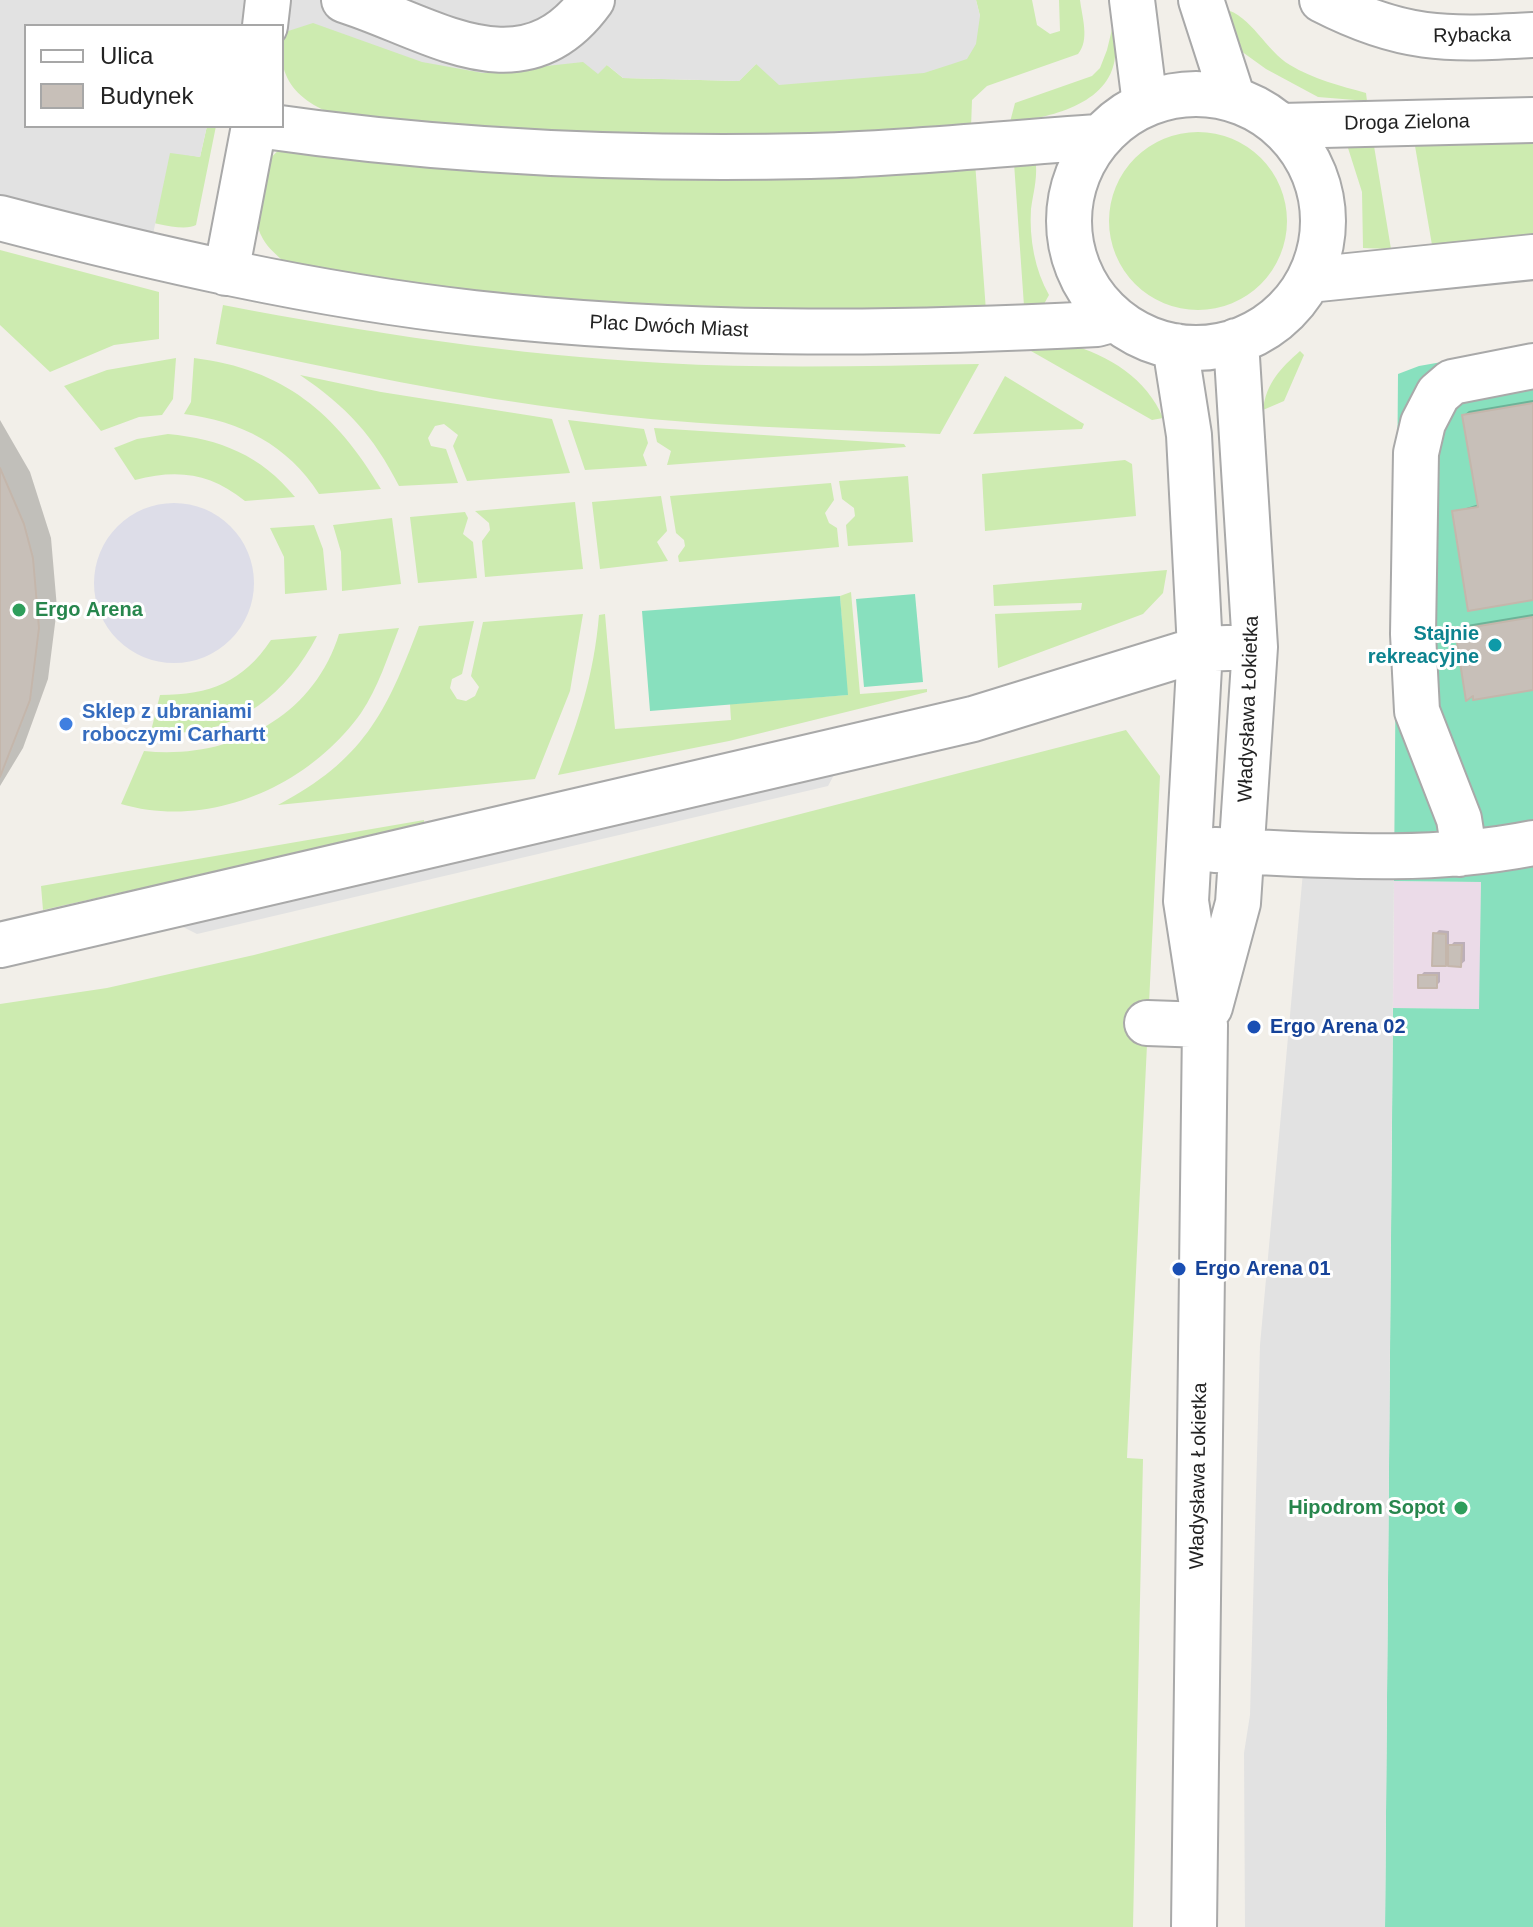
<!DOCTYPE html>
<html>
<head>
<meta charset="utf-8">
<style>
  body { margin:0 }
  #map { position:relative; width:1533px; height:1927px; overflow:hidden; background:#f2efe9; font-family:Arial,sans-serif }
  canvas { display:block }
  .legend { position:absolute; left:24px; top:24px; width:260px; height:104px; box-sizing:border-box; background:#fff; border:2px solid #a7a7a7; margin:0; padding:10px 14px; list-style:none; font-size:24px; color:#222 }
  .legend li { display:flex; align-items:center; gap:16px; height:40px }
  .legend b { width:40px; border:2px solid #a7a7a7 }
</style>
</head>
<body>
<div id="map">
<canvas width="1533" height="1927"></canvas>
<ul class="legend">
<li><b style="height:10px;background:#fff"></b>Ulica</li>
<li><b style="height:22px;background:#c7bfb8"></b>Budynek</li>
</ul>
</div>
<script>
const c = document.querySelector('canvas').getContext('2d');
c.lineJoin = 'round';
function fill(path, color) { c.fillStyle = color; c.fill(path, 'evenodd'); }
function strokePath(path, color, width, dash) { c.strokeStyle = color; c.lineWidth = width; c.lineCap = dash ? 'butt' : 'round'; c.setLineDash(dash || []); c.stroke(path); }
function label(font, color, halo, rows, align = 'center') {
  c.font = font + ' Arial,sans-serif'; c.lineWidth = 6; c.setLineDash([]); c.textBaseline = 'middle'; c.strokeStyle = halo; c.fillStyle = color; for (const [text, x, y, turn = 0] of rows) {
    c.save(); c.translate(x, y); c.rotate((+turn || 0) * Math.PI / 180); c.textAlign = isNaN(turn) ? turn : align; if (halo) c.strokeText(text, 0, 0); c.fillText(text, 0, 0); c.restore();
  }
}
const industrial = new Path2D(`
  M 1394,881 L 1481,882 L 1480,1009 L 1393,1008 Z`);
const grass = new Path2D(`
  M 976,0 L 1032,0 L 1037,25 L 1050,34 L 1060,31 L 1059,0 L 1080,0 C 1082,17 1090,40 1078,54 L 987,86 L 972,100 L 971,128 L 826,139 L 610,141 L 338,115 C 290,101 266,63 294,17 L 564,52 L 607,65 L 623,78 L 739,81 L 756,64 L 980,16 Z
  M 1224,9 C 1251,15 1267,52 1290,65 C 1313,79 1341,86 1366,93 L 1367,101 L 1318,97 L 1266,69 L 1241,51 L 1232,37 Z
  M 1113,25 C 1114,35 1117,47 1115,57 C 1110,105 1048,118 1010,122 L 1015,103 L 1092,76 L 1100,68 L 1107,50 Z
  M 26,126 L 200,157 L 207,126 L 216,126 L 196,225 C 178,236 97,207 79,195 C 62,184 39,143 26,126 Z
  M1109 221a89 89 0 1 1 178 0a89 89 0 1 1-178 0Z
  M 1533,143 L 1533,234 L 1432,245 L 1415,146 Z
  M 288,144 L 975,162 L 986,311 L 857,318 L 483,298 L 284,262 C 277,255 268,248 263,239 C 247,211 258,158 288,144 Z
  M 1351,145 L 1374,146 L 1391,249 L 1363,248 L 1362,192 L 1348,148 Z
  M 1030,160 L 1036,165 C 1037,181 1033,194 1031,209 C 1029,238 1035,271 1049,295 L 1044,304 L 1024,306 L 1014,163 Z
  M 0,250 L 159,292 L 159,339 L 114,345 L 50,372 L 0,325 Z
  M 223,305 C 368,333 515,355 663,363 C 768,369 874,366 979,364 L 940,434 C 823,429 704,427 587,412 C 462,397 339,370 216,344 Z
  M 1068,344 C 1109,355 1147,379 1163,418 L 1152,420 L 1031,351 L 1029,346 Z
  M 1300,351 L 1304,355 L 1284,401 L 1263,410 C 1266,383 1281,368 1300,351 Z
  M 176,358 L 173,399 L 162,415 L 139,417 L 101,431 L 64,386 L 107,370 Z
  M 194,358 C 284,369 336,413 381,489 L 319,494 C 288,445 240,421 184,414 L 191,402 Z
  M 300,375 L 381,392 L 552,419 L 570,473 L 467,481 L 453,446 L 458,435 L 444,424 L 435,426 L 428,438 L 431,446 L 446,449 L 458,483 L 399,486 C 373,435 347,407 300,375 Z
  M 1005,376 L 1084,424 L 1082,429 L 973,434 Z
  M 568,420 L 644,429 L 648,443 L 643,455 L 647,466 L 585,470 Z
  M 654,428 L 904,444 L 906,447 L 667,465 L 671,451 L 657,442 Z
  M 168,434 C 220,439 261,455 295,497 L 245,501 C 210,473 178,469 135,480 L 114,448 L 137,439 Z
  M 1125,460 L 1132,464 L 1136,516 L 985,531 L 982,474 Z
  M 908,476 L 913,542 L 848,546 L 846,525 L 855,516 L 854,508 L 842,499 L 839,481 Z
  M 831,483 L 834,500 L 825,513 L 829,523 L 837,528 L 839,547 L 679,562 L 678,556 L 685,546 L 684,540 L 676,533 L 670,496 Z
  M 661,496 L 667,531 L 657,542 L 668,561 L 600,569 L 592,502 Z
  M 575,502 L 583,569 L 485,577 L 482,541 L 490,530 L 489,523 L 475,511 Z
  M 465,512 L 468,518 L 463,534 L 473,542 L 477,578 L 418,583 L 410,517 Z
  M 392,518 L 401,584 L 342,591 L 341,552 L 333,525 Z
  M 314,525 L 323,549 L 327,590 L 285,594 L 284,557 L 270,528 Z
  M 1167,570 L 1163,593 L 1143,614 L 998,668 L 995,614 L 1081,610 L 1082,603 L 994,606 L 993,585 Z
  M 851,592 L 860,694 L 927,689 L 927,692 L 729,741 L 558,775 C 579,719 594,675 599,615 L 605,614 L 615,729 L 731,720 L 730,704 L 847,695 L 840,596 Z
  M 583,614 L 570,691 L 535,779 L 278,805 C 363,760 386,714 419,626 L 474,621 L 462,674 L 452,679 L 450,688 L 457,699 L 466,701 L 475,696 L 479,687 L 471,676 L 483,622 Z
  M 399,628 C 388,656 378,688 361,713 C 309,786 210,830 121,804 L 144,751 C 228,760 313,719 339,634 Z
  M 317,636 C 284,700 225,742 151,731 L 160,695 C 210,695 243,682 271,640 Z
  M 1126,730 L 1160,776 L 1127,1458 L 1143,1459 L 1133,1927 L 0,1927 L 0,1004 L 107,988 L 254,955 Z
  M 424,820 L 424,825 L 43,910 L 41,886 Z`);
const pitch = new Path2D(`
  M 1533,346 L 1533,1927 L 1385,1927 L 1393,1008 L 1479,1009 L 1481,882 L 1394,881 L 1398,374 L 1419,366 Z
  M 915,594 L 923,682 L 864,687 L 856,599 Z
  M 840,596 L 848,695 L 650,711 L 642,611 Z`);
const parking = new Path2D(`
  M 0,0 L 976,0 L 980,16 L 976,44 L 967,59 L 952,64 L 924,73 L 779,85 L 756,64 L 739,81 L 623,78 L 607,65 L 598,74 L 583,62 L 483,73 L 422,62 L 313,23 L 282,33 L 282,26 L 26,26 L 26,126 L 207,126 L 200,157 L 170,153 L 152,239 L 0,203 Z
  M 836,771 L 828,786 L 197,934 L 181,926 L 179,919 Z
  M 1303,872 L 1394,873 L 1385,1927 L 1245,1927 L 1244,1753 L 1250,1715 L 1260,1345 Z`);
const plaza = new Path2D(`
  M94 583a80 80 0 1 1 160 0a80 80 0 1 1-160 0Z`);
const shadow = new Path2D(`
  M 1533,400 L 1533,598 L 1454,512 L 1479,504 L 1464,415 L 1469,411 Z
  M 0,420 L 30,472 L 51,538 L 57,608 L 48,679 L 23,748 L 0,786 Z
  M 1533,614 L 1533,688 L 1457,630 L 1461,626 Z
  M 1439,930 L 1449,931 L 1449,947 L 1454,942 L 1465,942 L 1465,961 L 1460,965 L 1450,959 L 1445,964 L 1435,934 Z
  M 1424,972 L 1440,972 L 1440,982 L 1436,986 L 1420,976 Z`);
const building = new Path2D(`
  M 1533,403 L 1533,600 L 1468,611 L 1452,511 L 1478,507 L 1462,415 Z
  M 0,468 L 24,524 L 33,558 L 39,628 L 30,700 L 0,777 Z
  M 1533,617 L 1533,690 L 1473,700 L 1473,696 L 1466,701 L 1455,630 Z
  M 1433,933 L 1446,934 L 1446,966 L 1432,966 Z
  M 1448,945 L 1462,945 L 1461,967 L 1448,966 Z
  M 1418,975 L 1437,975 L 1437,988 L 1418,988 Z`);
const minor = new Path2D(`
  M 344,0 C 430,27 522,97 592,0
  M 1132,0 L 1145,104
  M 1201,0 L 1233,99
  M 1322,0 C 1402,41 1445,40 1533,35
  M 265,26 L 268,0
  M1069 221a127 127 0 1 1 254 0a127 127 0 1 1-254 0Z
  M 265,126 C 445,152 629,160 810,156 C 906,154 1003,143 1100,137
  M 1281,126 L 1533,120
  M 0,218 C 156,259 313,295 474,313 C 681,336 889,335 1097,324 L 1115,319
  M 226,273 L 254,126
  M 1309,280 L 1533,257
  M 1175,346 L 1189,435 L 1200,649 L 1186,901 L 1205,1025 L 1194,1927
  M 1215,850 C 1321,855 1428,864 1533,843
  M 1459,854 L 1462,838 L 1459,819 L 1417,711 L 1413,634 L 1416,453 L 1423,423 L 1438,394 L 1452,382 L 1533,366
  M 0,945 L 973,719 L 1200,649 L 1255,647
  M 1210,1007 L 1238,903 L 1255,647 L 1236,341
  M 1147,1023 L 1205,1025`);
const markers = [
  [19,610,8,"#2e9e5b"],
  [1495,645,8,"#0f9aa8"],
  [66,724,8,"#3f7fe0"],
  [1254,1027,8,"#1a4fb4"],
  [1179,1269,8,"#1a4fb4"],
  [1461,1508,8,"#2e9e5b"]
];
const streetNames = [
  ["Rybacka",1472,36,-1],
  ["Droga Zielona",1407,123,-1],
  ["Plac Dwóch Miast",669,327,3],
  ["Władysława Łokietka",1249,709,-88],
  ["Władysława Łokietka",1199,1476,-89]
];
const leisureNames = [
  ["Ergo Arena",35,610],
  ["Hipodrom Sopot",1445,1508,"right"]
];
const cultureNames = [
  ["Stajnie",1479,634],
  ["rekreacyjne",1479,657]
];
const shopNames = [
  ["Sklep z ubraniami",82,712],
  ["roboczymi Carhartt",82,735]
];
const transitNames = [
  ["Ergo Arena 02",1270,1027],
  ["Ergo Arena 01",1195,1269]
];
fill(industrial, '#ebdbe8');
fill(grass, '#cdebb0');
fill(pitch, '#88e0be');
fill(parking, '#e2e2e2');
fill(plaza, '#dddde8');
fill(shadow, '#0003');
fill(building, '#c7bfb8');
strokePath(building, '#c4b6ab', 2);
strokePath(minor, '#a9a9a9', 48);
strokePath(minor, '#fff', 44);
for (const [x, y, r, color] of markers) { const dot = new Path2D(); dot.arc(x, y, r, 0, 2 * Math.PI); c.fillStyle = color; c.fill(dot); strokePath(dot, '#fff', 3); }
label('20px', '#222', '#fff', streetNames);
label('bold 20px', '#27864d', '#fff', leisureNames, 'left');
label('bold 20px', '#0d838f', '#fff', cultureNames, 'right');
label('bold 20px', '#366cbe', '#fff', shopNames, 'left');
label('bold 20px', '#164399', '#fff', transitNames, 'left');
</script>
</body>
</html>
